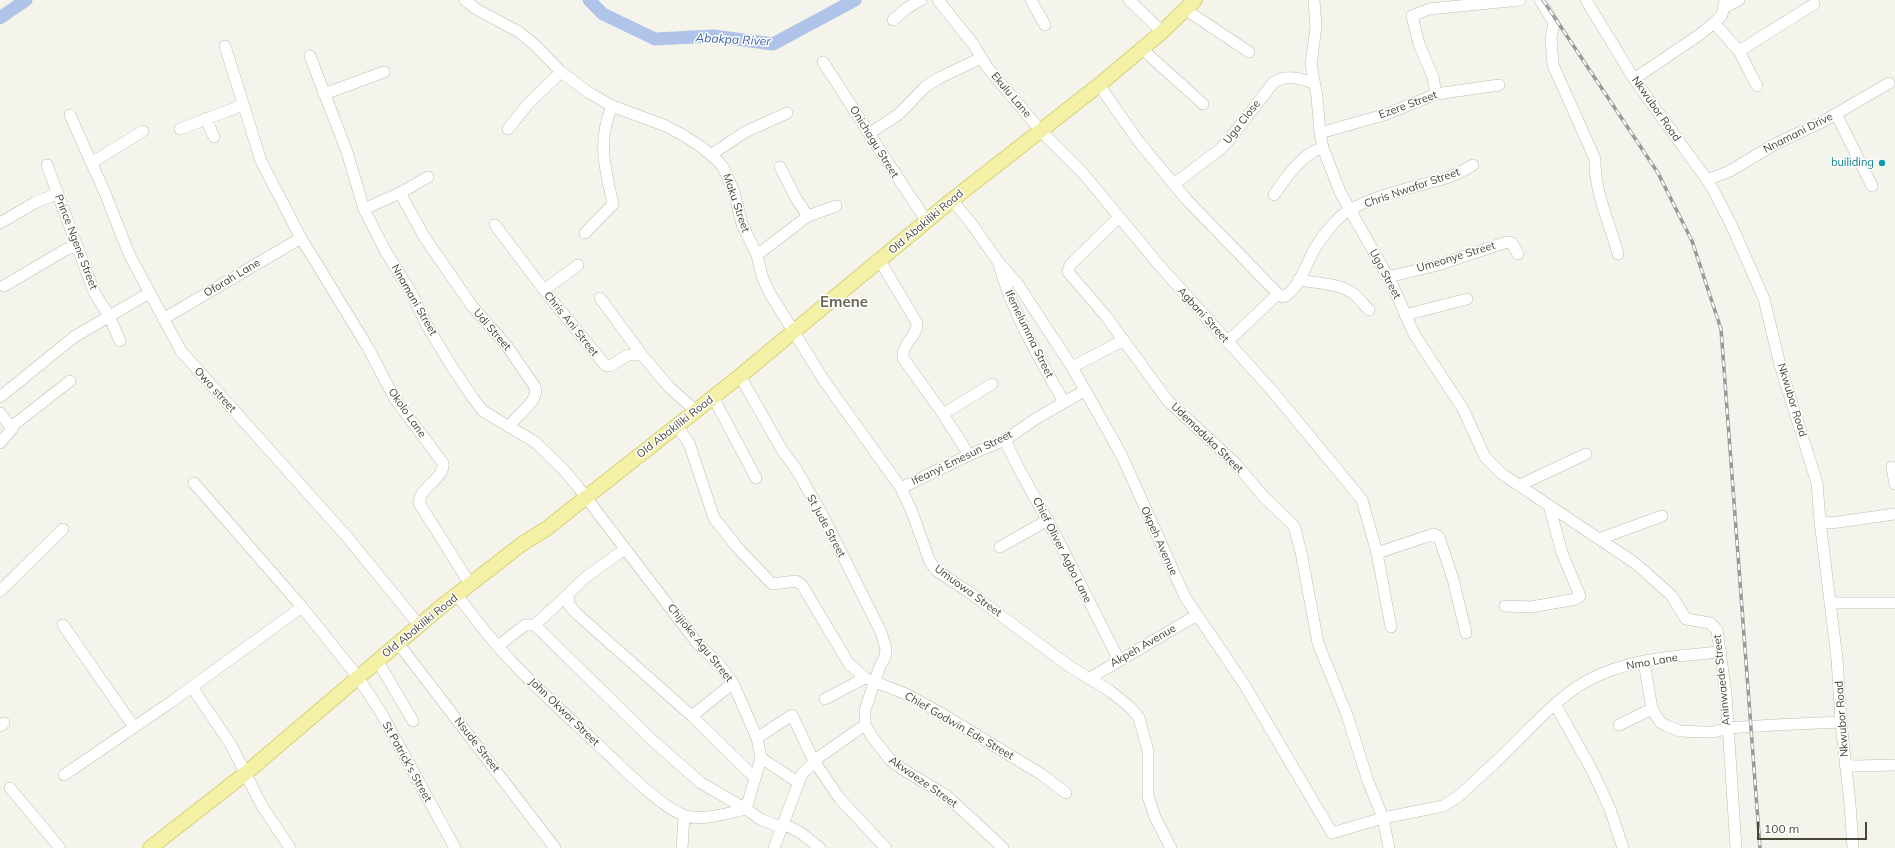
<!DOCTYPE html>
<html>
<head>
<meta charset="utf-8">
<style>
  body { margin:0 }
  #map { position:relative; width:1895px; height:848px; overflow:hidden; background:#f4f4ec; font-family:Mulish,sans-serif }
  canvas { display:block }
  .scale { position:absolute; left:1757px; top:822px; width:110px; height:18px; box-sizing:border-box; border:2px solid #48463a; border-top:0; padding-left:5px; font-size:12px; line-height:14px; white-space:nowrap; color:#48463a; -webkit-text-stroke:3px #fff; paint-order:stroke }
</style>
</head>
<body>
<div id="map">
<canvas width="1895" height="848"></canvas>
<div class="scale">100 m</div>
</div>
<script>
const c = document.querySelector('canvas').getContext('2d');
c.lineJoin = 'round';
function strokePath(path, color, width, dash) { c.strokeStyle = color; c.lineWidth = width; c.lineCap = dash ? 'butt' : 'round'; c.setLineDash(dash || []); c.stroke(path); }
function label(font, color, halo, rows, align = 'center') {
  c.font = font + ' Mulish,sans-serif'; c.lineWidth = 3; c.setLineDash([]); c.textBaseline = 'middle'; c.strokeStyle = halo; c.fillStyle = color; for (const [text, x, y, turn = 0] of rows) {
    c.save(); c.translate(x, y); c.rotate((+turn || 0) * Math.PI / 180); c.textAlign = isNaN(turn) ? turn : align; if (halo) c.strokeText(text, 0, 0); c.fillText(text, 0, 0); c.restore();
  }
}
const river = new Path2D(`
  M 589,0 L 603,14 L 655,39 L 714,36 L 773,44 L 855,0
  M 0,18 L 26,0`);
const minor = new Path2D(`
  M 465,0 L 476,9 L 519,32 L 535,45 L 561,72 L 588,92 L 612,106 L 666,126 L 683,135 L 700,146 L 717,160 L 723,167 L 734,192 L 742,224 L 757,255 L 762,276 L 769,292 L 825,382 L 901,488 L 912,512 L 930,562 L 937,571 L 969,592 L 1069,666 L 1110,691 L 1131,708 L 1139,718 L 1148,751 L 1148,796 L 1155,817 L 1171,848
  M 938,0 L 973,44 L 987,67 L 1041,131 L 1082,172 L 1159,265 L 1274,393 L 1345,479 L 1362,500 L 1377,553 L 1434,534 L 1439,537 L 1453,579 L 1466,633
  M 1031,0 L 1045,25
  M 1129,0 L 1162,32
  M 1314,0 L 1316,27 L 1311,64 L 1317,97 L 1320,133 L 1323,148 L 1340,192 L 1393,286 L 1414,334 L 1463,409 L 1485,457 L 1502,474 L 1635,563 L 1671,595 L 1686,619 L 1710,623 L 1717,630 L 1726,694 L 1736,848
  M 1540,0 L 1554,23 L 1551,38 L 1553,65 L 1595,159 C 1594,192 1610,223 1618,254
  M 1586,0 L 1634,79 L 1710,184 L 1731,224 L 1764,299 L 1780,365 L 1817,483 L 1820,521 L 1837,659 L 1841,722 L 1850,804 L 1853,848
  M 1724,8 L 1739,0
  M 1186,10 L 1249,52
  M 893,20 L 907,8 L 921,0
  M 1714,23 L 1739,51 L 1757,86
  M 225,46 L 261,161 L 301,238 L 367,346 L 395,399 L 443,463 C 445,479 419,487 419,503 L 470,584
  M 1142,49 L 1203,104
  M 1739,51 L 1814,4
  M 310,56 L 347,152 L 364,209 L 386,252 L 412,294 L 426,324 L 452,367 L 473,398 L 483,411 L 535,442 L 563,469 L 578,487 L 697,643 L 719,664 L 733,683 L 757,738 L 761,758 L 746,809
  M 823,62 C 858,115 891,169 927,221
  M 1634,79 L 1699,35 L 1714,23 L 1722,15 L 1725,0
  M 1099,85 L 1139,142 L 1186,199 L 1278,294
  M 324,94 L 384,72
  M 1436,94 L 1433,77 L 1419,44 L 1412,16 L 1429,9 L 1520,0
  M 1836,114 L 1872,186
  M 70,115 L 105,193 L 129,254 L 181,351 L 348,538 L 419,625
  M 206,118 L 214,137
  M 180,129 L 243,105
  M 508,129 L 528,104 L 561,72
  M 870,133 L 899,114 L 925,87 L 939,78 L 981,58
  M 1320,133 L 1387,114 L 1436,94 L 1499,85
  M 712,154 L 745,132 L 787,113
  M 91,163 L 143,131
  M 47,165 L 94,292 L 109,316 L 120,341
  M 780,167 L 797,200 L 808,216
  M 1707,180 L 1730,171 L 1775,144 L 1822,122 L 1889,83
  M 1174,184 L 1219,150 L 1228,141 L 1274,82 C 1288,74 1300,79 1314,83
  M 400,193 L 425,238 L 472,306 L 507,346 L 535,387 C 540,401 516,415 509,427
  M 1274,195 C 1284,180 1304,151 1323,148
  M 952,200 L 971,223 L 999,263 L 1017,283 L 1072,367 L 1122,456 L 1185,597 L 1244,684 L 1332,833 L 1383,818 L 1443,806 L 1459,796 C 1477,779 1496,762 1514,744 C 1536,722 1558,698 1585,682 C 1625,659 1676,656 1721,652
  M 364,209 L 400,193 L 428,177
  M 1118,218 L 1070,265 L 1068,272 L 1105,315 L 1168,401 L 1236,464 L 1263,496 L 1294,526 L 1301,552 L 1318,643 L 1347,715 L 1368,781 L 1383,818 L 1389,848
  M 0,223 L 36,202 L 57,194
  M 495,225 L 544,290 L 605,365 L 610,366 L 628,355 L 642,355 L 669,387 L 696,411
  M 585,233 L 613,204 C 605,168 597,142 612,106
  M 757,255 L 808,216 L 836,206
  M 880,261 L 917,323 C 918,337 902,342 903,358 L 943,414 L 969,455
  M 999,264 C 1012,313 1039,358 1064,402
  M 1388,277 L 1438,265 L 1507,242 L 1512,243 L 1518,254
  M 1298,280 C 1315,283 1340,283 1354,294 C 1360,299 1364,305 1369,310
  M 4,286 L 65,250 L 76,246
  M 544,290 L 578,265
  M 600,298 L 642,355
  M 1405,315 L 1467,299
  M 163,319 L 301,238
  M 1227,342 L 1278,294 L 1283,297 C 1299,290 1306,264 1314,250 C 1320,240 1328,229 1336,221 C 1355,199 1415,187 1443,179 C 1453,176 1463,171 1473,165
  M 1072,367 L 1124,340
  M 740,376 L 782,450 L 796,469 L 822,514 L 881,632 L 886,649 L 885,657 L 880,666 L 865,710 L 865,725 L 873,738 L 891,761 L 907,772 L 947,796 L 1003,848
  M 0,397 L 74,337 L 149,293
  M 713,397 L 756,478
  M 0,413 L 12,429 L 0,443
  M 943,414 L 992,384
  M 677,426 L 689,443 L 714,518 L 736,546 L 772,584 L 796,581 L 802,585 L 849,664 L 865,678 L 906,694 L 937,711 L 1041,774 L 1066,793
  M 11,427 L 70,381
  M 1005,440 L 1017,465 L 1058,540 L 1119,660
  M 1892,467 L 1895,484
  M 194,483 L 302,607 L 357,676 L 380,711 L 455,848
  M 1520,485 L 1586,454
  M 901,488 L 969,455 L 1005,440 L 1037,418 L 1084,391
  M 1820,521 L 1831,523 L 1895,514
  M 1599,539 L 1662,516
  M 1000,547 L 1048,520
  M 625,549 L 586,577 L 568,594 L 569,605 L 577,614 L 692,716 L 755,778
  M 1377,553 L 1391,627
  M 0,591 L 63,529
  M 457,595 C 475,619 493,642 513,663 C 543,695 576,724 608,754 C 627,772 659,805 683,815 C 702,822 727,813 746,809
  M 1831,603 L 1895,603
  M 1505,606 L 1531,607 L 1576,599 L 1580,596 L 1562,553 L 1549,505
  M 63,625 L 134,727
  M 535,625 L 652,740 L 701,783 L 746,809 L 760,819 L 778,826 L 784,824 L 801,833 L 820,848
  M 398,643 L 555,848
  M 498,646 L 525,625 L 535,625 L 568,594
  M 377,660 L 413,721
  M 1090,678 L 1197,615
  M 192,687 L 231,745 L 262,806 L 290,848
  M 825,699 L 865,678
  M 1555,704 L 1593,772 L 1610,809 L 1623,848
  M 1652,709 L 1660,722 L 1667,726 L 1680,731 L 1700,732 L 1714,732 L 1728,728 L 1774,725 L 1841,722
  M 692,716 L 733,683
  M 1619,725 L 1652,709 L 1644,662
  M 0,726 L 4,723
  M 757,738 L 792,715 L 814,761 L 840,799 L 886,848
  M 761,758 L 799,783
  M 1845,765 L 1856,766 L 1895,765
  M 64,775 L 171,702 L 302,607
  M 10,788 L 60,848
  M 682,848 L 684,816
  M 774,848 L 802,774 L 819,757 L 865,725`);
const major = new Path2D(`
  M 150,848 L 246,773 L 442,606 L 522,544 L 546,529 L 740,376 L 952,200 L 1099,85 L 1162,32 L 1195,0`);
const rail = new Path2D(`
  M 1543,0 L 1658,173 L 1692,241 L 1721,329 L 1760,848`);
const markers = [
  [1882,163,4,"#0f9aa8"]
];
const streetNames = [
  ["Ekulu Lane",1011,95,50],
  ["Ezere Street",1408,105,-20],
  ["Nkwubor Road",1656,109,55],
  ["Uga Close",1242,122,-52],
  ["Nnamani Drive",1798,133,-27],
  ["Onichagu Street",874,142,58],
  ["Chris Nwafor Street",1412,188,-19],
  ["Maku Street",736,203,71],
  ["Old Abakiliki Road",926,222,-40],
  ["Prince Ngene Street",76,242,69],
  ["Umeonye Street",1456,257,-17],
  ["Uga Street",1385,274,62],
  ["Oforah Lane",232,278,-31],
  ["Nnamani Street",414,300,60],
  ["Agbani Street",1203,315,48],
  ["Chris Ani Street",571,324,51],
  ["Udi Street",492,330,49],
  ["Ifemelumma Street",1029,334,64],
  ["Owa street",215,390,48],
  ["Nkwubor Road",1792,400,73],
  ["Okolo Lane",407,413,55],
  ["Old Abakiliki Road",675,427,-38],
  ["Udemaduka Street",1207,438,44],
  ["Ifeanyi Emesun Street",962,458,-26],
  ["St Jude Street",826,526,62],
  ["Okpeh Avenue",1159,541,66],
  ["Chief Oliver Agbo Lane",1062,550,63],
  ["Umuowa Street",968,591,36],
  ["Old Abakiliki Road",420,626,-39],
  ["Chijioke Agu Street",700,643,51],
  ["Akpeh Avenue",1143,646,-30],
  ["Nmo Lane",1652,662,-10],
  ["Aninwaede Street",1722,680,-96],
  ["John Okwor Street",564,712,44],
  ["Nkwubor Road",1842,719,-94],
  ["Chief Godwin Ede Street",959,726,30],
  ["Nsude Street",477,745,52],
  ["St Patrick's Street",407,762,61],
  ["Akwaeze Street",923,782,35]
];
const cultureNames = [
  ["builiding",1874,163]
];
const waterNames = [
  ["Abakpa River",733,40,3]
];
const districtNames = [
  ["Emene",844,302]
];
strokePath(river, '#b0c4e9', 13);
strokePath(minor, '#bfbdaf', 12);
strokePath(major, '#d8d176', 16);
strokePath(minor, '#fff', 11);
strokePath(major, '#f4f0a5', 14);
strokePath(rail, '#999', 3.5);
strokePath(rail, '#fff', 2, [6]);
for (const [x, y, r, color] of markers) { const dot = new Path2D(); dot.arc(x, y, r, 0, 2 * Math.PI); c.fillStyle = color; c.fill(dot); strokePath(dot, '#fff', 1.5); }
label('11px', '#48463a', '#fff', streetNames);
label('11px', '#0d838f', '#fff', cultureNames, 'right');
label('italic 12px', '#3e63a9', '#fff', waterNames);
label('bold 15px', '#6a6653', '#fff', districtNames);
</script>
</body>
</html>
